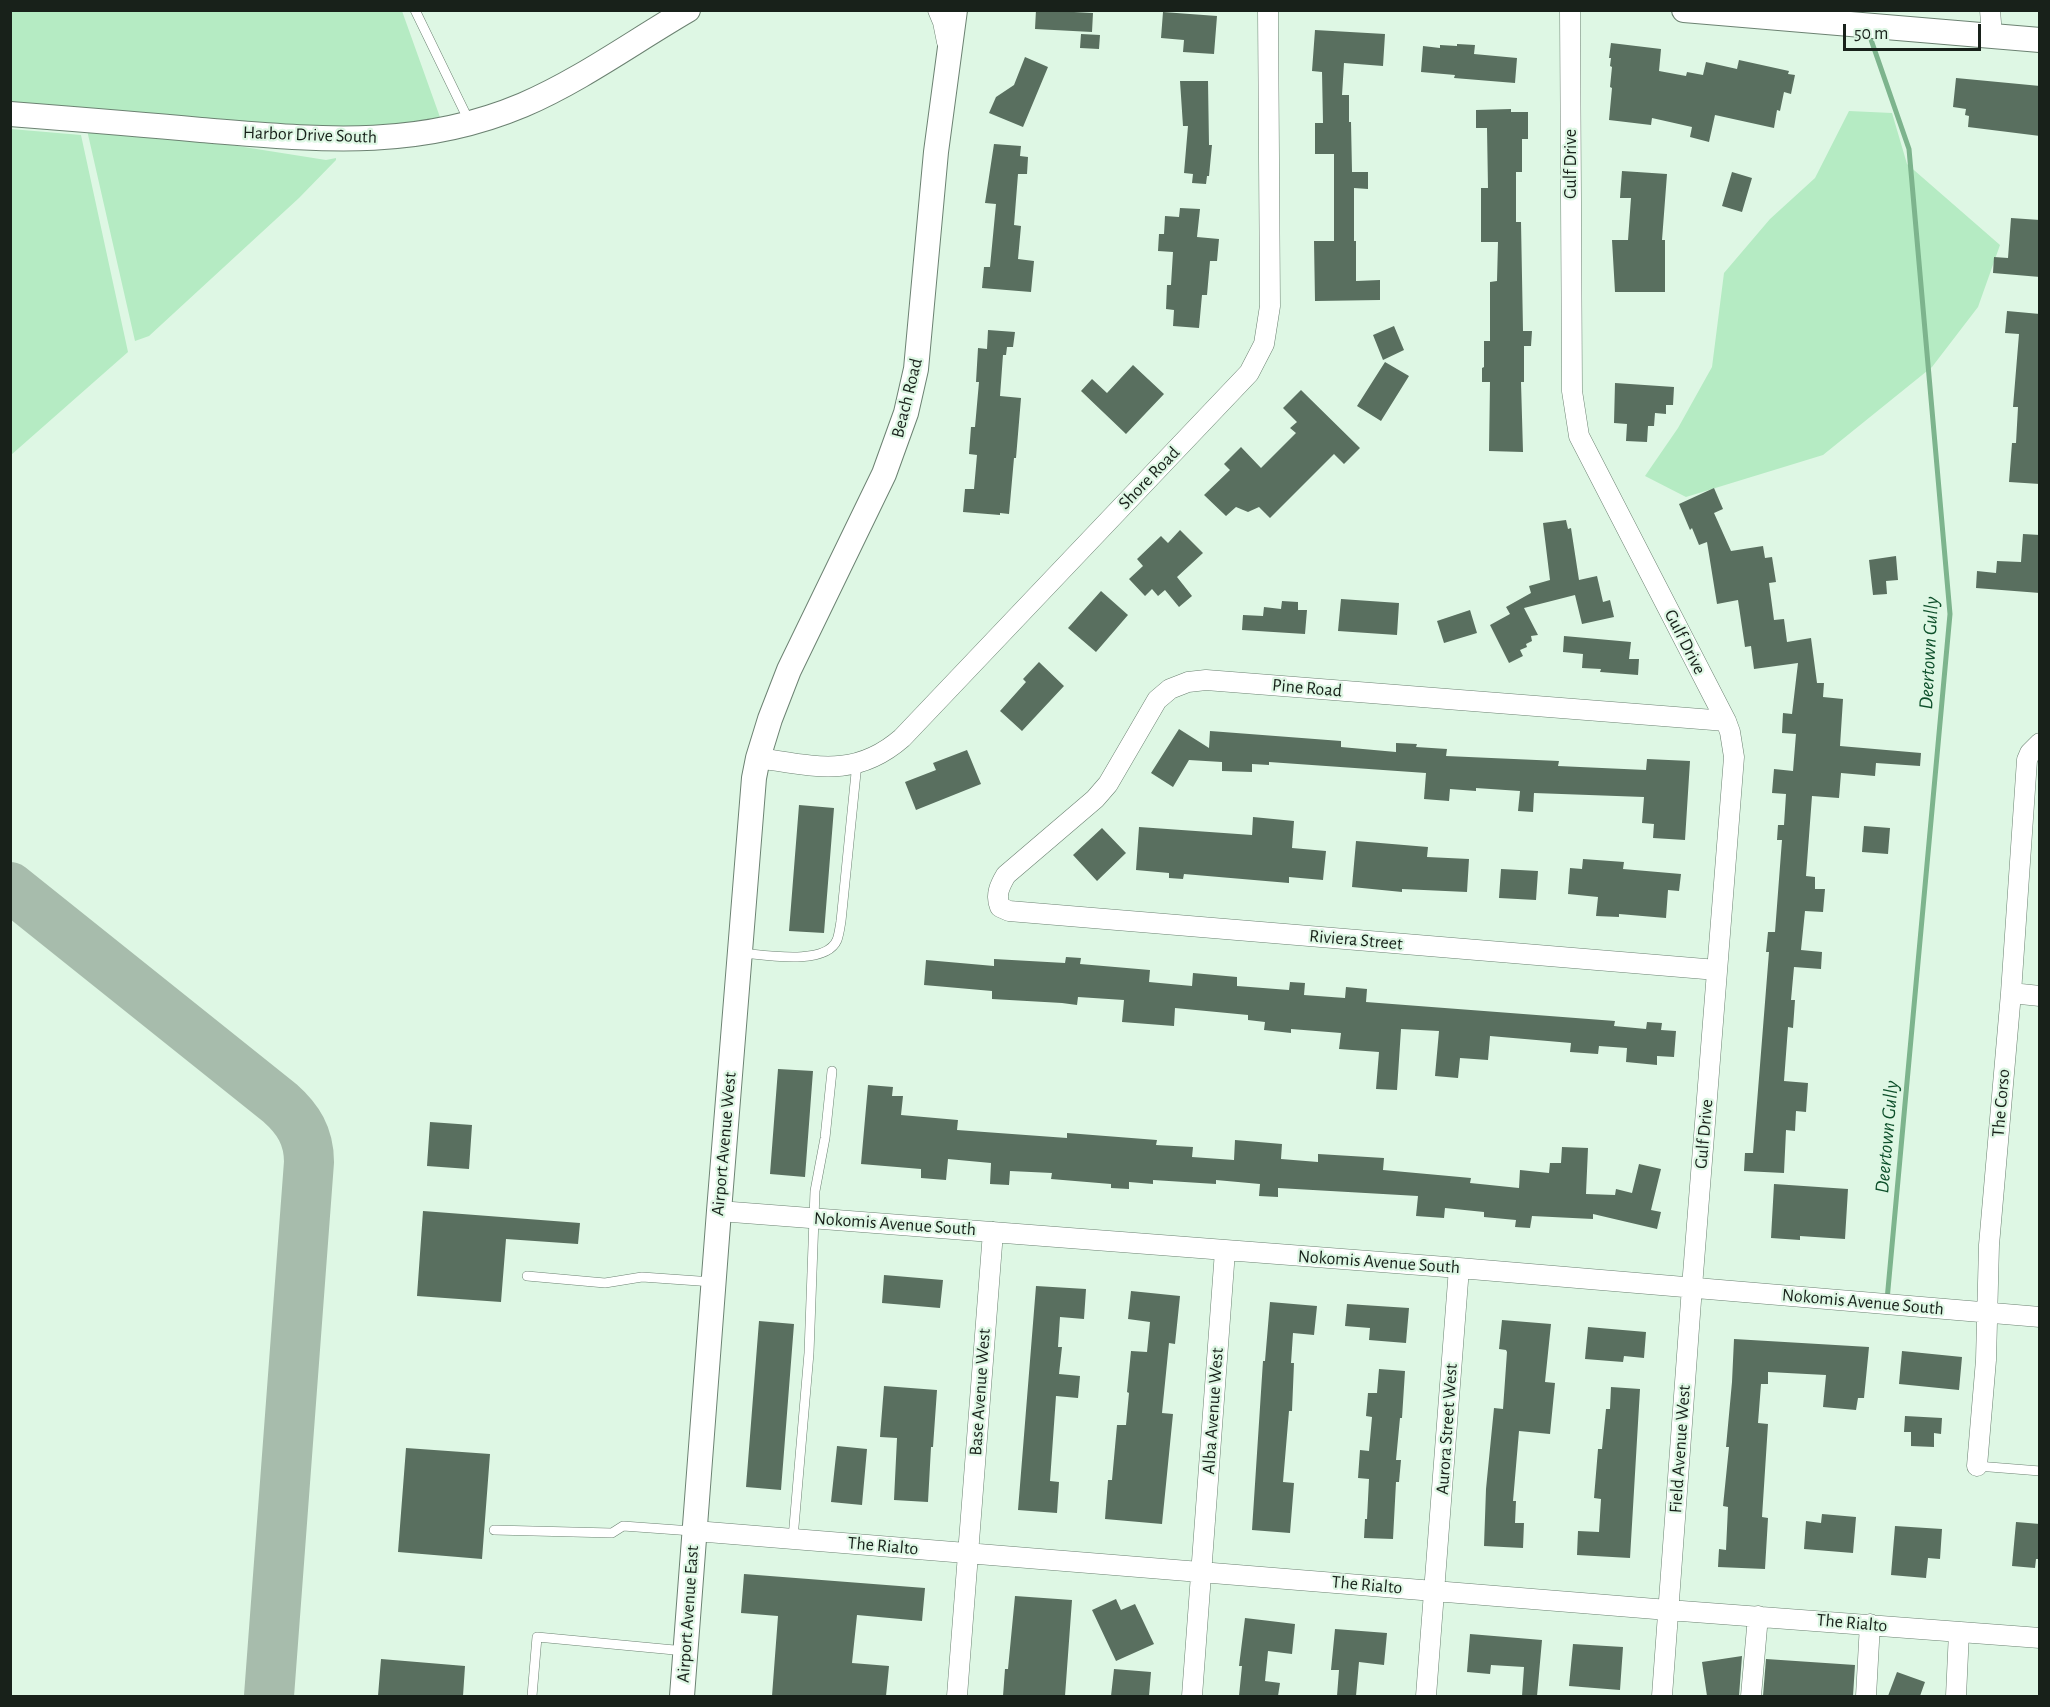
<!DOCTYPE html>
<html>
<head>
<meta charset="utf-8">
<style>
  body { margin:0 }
  #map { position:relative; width:2050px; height:1707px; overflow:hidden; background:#def7e4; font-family:"Alegreya Sans",sans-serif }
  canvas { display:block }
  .frame { position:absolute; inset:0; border:12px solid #18211a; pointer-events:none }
  .scale { position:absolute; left:1843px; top:24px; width:138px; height:27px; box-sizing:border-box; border:3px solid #18211a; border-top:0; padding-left:8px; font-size:18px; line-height:21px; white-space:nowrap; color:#18211a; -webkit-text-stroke:4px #def7e4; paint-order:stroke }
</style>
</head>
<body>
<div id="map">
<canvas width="2050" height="1707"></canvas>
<div class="frame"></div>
<div class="scale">50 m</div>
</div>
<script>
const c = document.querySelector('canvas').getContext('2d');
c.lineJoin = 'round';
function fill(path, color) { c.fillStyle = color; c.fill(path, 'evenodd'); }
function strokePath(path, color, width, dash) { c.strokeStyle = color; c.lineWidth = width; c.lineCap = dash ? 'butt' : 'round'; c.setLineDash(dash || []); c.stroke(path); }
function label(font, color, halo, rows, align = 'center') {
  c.font = font + ' "Alegreya Sans",sans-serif'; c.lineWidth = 4.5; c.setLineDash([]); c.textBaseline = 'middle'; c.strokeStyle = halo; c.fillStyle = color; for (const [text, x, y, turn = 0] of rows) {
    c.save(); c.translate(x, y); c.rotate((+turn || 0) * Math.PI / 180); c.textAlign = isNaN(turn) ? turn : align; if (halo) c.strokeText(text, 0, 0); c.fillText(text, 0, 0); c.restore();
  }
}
const green = new Path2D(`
  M 10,11 L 402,11 L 441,120 L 348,130 L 11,105 Z
  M 1849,111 L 1892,113 L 1907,164 L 2000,245 L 1978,307 L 1932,367 L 1823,455 L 1686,497 L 1645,476 L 1678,428 L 1712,367 L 1724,273 L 1770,219 L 1815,178 Z
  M 11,129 L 81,135 L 128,352 L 11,455 Z
  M 87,130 L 187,138 L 326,160 L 336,158 L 336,160 L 299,198 L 149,336 L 135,341 Z`);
const stream = new Path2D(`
  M 1868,31 L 1909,149 L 1950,614 L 1887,1300`);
const taxiway = new Path2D(`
  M 10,887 L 280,1103 C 298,1119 309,1136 309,1162 L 269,1696`);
const building = new Path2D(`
  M 1036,10 L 1093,13 L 1092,32 L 1035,29 Z
  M 1163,12 L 1217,16 L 1214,54 L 1183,52 L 1184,40 L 1161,38 Z
  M 1315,30 L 1385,34 L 1383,66 L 1344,63 L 1342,95 L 1349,95 L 1349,122 L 1351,122 L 1352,172 L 1368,172 L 1368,189 L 1354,188 L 1354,241 L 1356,241 L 1356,281 L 1380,280 L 1380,300 L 1315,301 L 1314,241 L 1334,241 L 1334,154 L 1315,154 L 1315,123 L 1323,123 L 1322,72 L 1312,71 Z
  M 1081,34 L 1100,35 L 1099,49 L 1080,48 Z
  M 1611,43 L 1661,49 L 1659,71 L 1686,76 L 1687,72 L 1703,75 L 1706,62 L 1737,69 L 1739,60 L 1789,71 L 1788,74 L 1795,75 L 1791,94 L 1784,92 L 1780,111 L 1777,110 L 1774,128 L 1715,115 L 1709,142 L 1690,137 L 1692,127 L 1652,118 L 1651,125 L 1609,120 L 1612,88 L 1610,87 L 1612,67 L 1610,66 L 1611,58 L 1609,58 Z
  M 1457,44 L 1475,45 L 1474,54 L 1517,58 L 1515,83 L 1454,78 L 1455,75 L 1421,72 L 1423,46 L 1440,48 L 1440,45 L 1457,46 Z
  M 1025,57 L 1048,67 L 1023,127 L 989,113 L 996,97 L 1014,85 Z
  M 1956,78 L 2040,86 L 2040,136 L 1968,127 L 1969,116 L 1965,115 L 1966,109 L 1953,107 Z
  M 1180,81 L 1208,81 L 1209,145 L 1212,145 L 1209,176 L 1207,176 L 1206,184 L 1192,183 L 1193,174 L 1184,173 L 1188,126 L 1183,126 Z
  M 1511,109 L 1511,112 L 1528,112 L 1528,139 L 1522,139 L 1522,172 L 1516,172 L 1516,222 L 1521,222 L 1523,331 L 1532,331 L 1531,346 L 1524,346 L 1524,382 L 1521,382 L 1523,452 L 1489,451 L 1490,382 L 1482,382 L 1482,368 L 1484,367 L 1484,341 L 1490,341 L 1490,282 L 1497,281 L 1498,242 L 1481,242 L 1481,188 L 1488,188 L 1487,128 L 1476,128 L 1476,110 Z
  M 994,144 L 1021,146 L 1020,156 L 1028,157 L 1027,174 L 1018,174 L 1014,225 L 1021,226 L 1018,259 L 1034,261 L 1031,292 L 982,288 L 984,267 L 990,267 L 996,204 L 985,203 Z
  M 1622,171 L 1667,174 L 1662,240 L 1665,240 L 1665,292 L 1615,292 L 1612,240 L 1628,240 L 1631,198 L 1620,198 Z
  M 1732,172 L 1752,178 L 1742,212 L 1722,206 Z
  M 1180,208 L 1200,209 L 1197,237 L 1219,239 L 1217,261 L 1210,261 L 1207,295 L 1202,295 L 1199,328 L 1173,326 L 1174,310 L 1166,309 L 1167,285 L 1171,285 L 1173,252 L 1158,251 L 1159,234 L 1164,234 L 1165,216 L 1179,217 Z
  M 2011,218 L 2040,220 L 2040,277 L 1993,273 L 1994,257 L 2008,258 Z
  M 2007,311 L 2040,314 L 2040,484 L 2009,482 L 2012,443 L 2016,443 L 2018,407 L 2013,407 L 2019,334 L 2005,333 Z
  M 1394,326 L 1404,350 L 1383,360 L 1373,335 Z
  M 988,330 L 1015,332 L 1013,347 L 1007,347 L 1006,355 L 1003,355 L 1000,396 L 1021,398 L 1016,458 L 1014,458 L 1009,514 L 1000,513 L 1000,515 L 963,512 L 965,489 L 974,489 L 977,455 L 969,454 L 971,427 L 975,427 L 979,382 L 976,382 L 978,348 L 987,349 Z
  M 1385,362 L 1409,376 L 1381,421 L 1357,406 Z
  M 1133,365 L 1164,394 L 1126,434 L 1081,391 L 1092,379 L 1107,393 Z
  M 1615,383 L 1674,387 L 1673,405 L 1666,405 L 1666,414 L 1655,413 L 1654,426 L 1648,426 L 1647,442 L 1626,441 L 1627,424 L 1614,423 Z
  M 1301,390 L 1360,448 L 1344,464 L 1334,454 L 1270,518 L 1259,507 L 1248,512 L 1236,507 L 1226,516 L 1204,495 L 1230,470 L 1224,464 L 1241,447 L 1261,468 L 1296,433 L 1290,428 L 1297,422 L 1283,408 Z
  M 1714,488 L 1723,509 L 1714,513 L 1731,551 L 1763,546 L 1765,558 L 1772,557 L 1776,582 L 1769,583 L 1774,620 L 1784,619 L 1787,642 L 1811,638 L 1817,683 L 1824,683 L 1823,697 L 1843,699 L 1840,746 L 1921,753 L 1920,766 L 1876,763 L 1875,776 L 1841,773 L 1839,798 L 1812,796 L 1806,876 L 1815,877 L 1815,889 L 1825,889 L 1823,912 L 1805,911 L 1801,950 L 1822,952 L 1821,969 L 1794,967 L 1791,1000 L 1795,1000 L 1793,1028 L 1788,1027 L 1784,1081 L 1808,1083 L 1806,1112 L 1796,1111 L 1795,1131 L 1786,1130 L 1784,1173 L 1744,1171 L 1745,1153 L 1753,1153 L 1769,952 L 1766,952 L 1768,932 L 1775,932 L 1781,853 L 1782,840 L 1777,840 L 1778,825 L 1784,825 L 1786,794 L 1772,793 L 1774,769 L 1793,771 L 1796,734 L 1782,733 L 1783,713 L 1792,714 L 1798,663 L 1754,669 L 1751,646 L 1745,647 L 1738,600 L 1717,604 L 1707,542 L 1699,545 L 1692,528 L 1690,530 L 1679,504 Z
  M 1566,520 L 1568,529 L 1571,528 L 1579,580 L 1597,576 L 1603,602 L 1610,600 L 1614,617 L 1582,624 L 1575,595 L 1524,608 L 1538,635 L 1531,636 L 1532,641 L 1526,644 L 1527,647 L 1520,650 L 1523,656 L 1509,663 L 1490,625 L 1510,614 L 1506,607 L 1531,593 L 1529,586 L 1550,580 L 1543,523 Z
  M 1180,530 L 1203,553 L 1177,577 L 1192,596 L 1179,607 L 1165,590 L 1158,596 L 1152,589 L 1145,596 L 1129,579 L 1143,566 L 1137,559 L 1161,536 L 1168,543 Z
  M 2023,534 L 2040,535 L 2040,593 L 1976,588 L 1977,571 L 1996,573 L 1997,561 L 2021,562 Z
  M 1896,556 L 1898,580 L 1886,581 L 1887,594 L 1873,595 L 1869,560 Z
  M 1101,591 L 1128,615 L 1096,652 L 1068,628 Z
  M 1341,599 L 1399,603 L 1397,635 L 1338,631 Z
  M 1282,601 L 1298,602 L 1298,610 L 1307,610 L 1305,634 L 1242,630 L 1243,615 L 1263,616 L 1264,607 L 1281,609 Z
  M 1470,610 L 1477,633 L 1444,643 L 1437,621 Z
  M 1564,636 L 1631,642 L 1629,659 L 1639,659 L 1638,675 L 1600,672 L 1601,669 L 1582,668 L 1583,654 L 1563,652 Z
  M 1039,662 L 1064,686 L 1022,731 L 1000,711 L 1026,682 L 1023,679 Z
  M 1179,729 L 1209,748 L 1210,731 L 1341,741 L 1341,747 L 1396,752 L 1396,743 L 1417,744 L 1416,747 L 1447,749 L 1446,756 L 1559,761 L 1558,766 L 1646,770 L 1647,759 L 1690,761 L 1685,840 L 1653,838 L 1654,824 L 1642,823 L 1644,797 L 1534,793 L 1533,812 L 1518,811 L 1520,791 L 1476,788 L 1476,791 L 1450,789 L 1449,801 L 1424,799 L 1426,773 L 1269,762 L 1269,765 L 1252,764 L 1252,772 L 1222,771 L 1222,762 L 1189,760 L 1173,787 L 1151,773 Z
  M 967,750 L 981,784 L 916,810 L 905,782 L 936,770 L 933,763 Z
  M 799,805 L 834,808 L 824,933 L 789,931 Z
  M 1253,817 L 1294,821 L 1292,848 L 1326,851 L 1323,880 L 1289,877 L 1289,883 L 1184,874 L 1183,879 L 1169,878 L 1169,873 L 1136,870 L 1139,827 L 1252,835 Z
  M 1864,826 L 1890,828 L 1888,854 L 1862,852 Z
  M 1102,828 L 1126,853 L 1097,881 L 1073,855 Z
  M 1356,841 L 1428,847 L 1427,857 L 1469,859 L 1467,892 L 1402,889 L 1402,892 L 1352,887 Z
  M 1583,859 L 1624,862 L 1623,869 L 1681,874 L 1679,891 L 1668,890 L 1666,918 L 1619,914 L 1619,917 L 1596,916 L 1598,897 L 1568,894 L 1570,868 L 1582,869 Z
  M 1501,869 L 1538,871 L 1536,900 L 1499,898 Z
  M 1066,957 L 1081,958 L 1080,964 L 1150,970 L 1149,982 L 1192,986 L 1193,973 L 1237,977 L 1237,986 L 1289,990 L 1290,982 L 1305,983 L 1304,995 L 1345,998 L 1346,987 L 1367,989 L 1366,1002 L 1615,1021 L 1614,1026 L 1646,1029 L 1647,1022 L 1662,1023 L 1661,1030 L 1676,1031 L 1674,1057 L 1657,1056 L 1657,1065 L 1626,1062 L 1627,1048 L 1599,1046 L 1598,1054 L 1570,1052 L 1571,1043 L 1490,1036 L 1488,1060 L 1460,1058 L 1458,1078 L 1435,1076 L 1439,1031 L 1401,1029 L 1397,1090 L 1376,1089 L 1379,1052 L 1339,1049 L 1341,1033 L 1291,1029 L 1291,1033 L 1264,1030 L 1265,1022 L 1248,1020 L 1248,1015 L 1175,1008 L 1174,1026 L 1122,1022 L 1124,1000 L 1078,997 L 1077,1005 L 1062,1003 L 992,999 L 992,991 L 924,985 L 926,960 L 994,966 L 994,959 L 1065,963 Z
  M 778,1069 L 813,1071 L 805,1177 L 770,1174 Z
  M 868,1085 L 893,1087 L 892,1096 L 903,1096 L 901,1115 L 958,1120 L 957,1130 L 1067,1138 L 1067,1133 L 1157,1140 L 1156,1145 L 1193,1147 L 1192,1157 L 1234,1160 L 1235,1140 L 1282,1144 L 1281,1159 L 1318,1162 L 1318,1154 L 1384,1158 L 1383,1170 L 1471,1178 L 1470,1183 L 1519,1188 L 1520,1170 L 1549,1173 L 1550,1163 L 1561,1163 L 1562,1147 L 1588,1148 L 1586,1194 L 1615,1195 L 1616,1189 L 1632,1193 L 1639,1164 L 1661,1169 L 1651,1210 L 1661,1212 L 1657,1229 L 1593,1214 L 1593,1219 L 1532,1216 L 1530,1228 L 1515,1227 L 1516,1220 L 1484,1217 L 1484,1212 L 1445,1208 L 1444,1218 L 1416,1216 L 1418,1196 L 1278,1188 L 1278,1197 L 1259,1196 L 1260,1184 L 1216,1180 L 1216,1184 L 1153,1180 L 1153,1184 L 1129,1182 L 1129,1189 L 1111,1188 L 1111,1184 L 1051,1179 L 1052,1173 L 1010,1171 L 1009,1185 L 990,1184 L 991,1163 L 948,1159 L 946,1180 L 921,1178 L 921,1169 L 861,1164 Z
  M 430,1122 L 472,1125 L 469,1169 L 427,1166 Z
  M 1774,1184 L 1848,1189 L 1845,1239 L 1800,1236 L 1800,1240 L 1771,1238 Z
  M 423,1211 L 580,1223 L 578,1244 L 506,1239 L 501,1302 L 417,1296 Z
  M 884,1275 L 943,1280 L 940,1308 L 882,1303 Z
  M 1036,1286 L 1086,1289 L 1084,1319 L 1060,1317 L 1058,1347 L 1062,1347 L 1059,1374 L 1080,1376 L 1078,1398 L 1056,1396 L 1050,1481 L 1059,1482 L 1057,1513 L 1018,1510 Z
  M 1131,1291 L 1180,1296 L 1175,1344 L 1169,1343 L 1162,1413 L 1173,1414 L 1162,1524 L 1105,1519 L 1108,1480 L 1112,1480 L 1117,1425 L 1126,1425 L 1129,1393 L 1127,1392 L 1131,1351 L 1147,1352 L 1150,1322 L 1128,1319 Z
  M 1270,1302 L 1317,1306 L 1314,1335 L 1293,1333 L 1291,1363 L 1294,1363 L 1292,1411 L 1289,1411 L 1283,1482 L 1294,1483 L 1290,1533 L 1252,1530 L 1263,1361 L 1265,1361 Z
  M 1347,1304 L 1409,1308 L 1406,1343 L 1369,1340 L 1370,1328 L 1345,1326 Z
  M 1502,1320 L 1551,1324 L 1545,1382 L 1555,1383 L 1550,1434 L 1519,1431 L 1513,1501 L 1516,1501 L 1515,1523 L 1524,1523 L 1523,1548 L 1484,1546 L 1486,1489 L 1494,1408 L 1503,1409 L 1507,1352 L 1506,1350 L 1499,1349 Z
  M 759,1321 L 794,1324 L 781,1490 L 746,1487 Z
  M 1588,1327 L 1646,1332 L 1644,1358 L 1624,1356 L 1623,1362 L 1585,1359 Z
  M 1734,1339 L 1869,1347 L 1864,1398 L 1858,1398 L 1856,1410 L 1823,1407 L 1826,1375 L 1768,1372 L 1768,1384 L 1761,1384 L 1758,1423 L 1768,1424 L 1762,1517 L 1768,1518 L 1765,1569 L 1718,1567 L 1719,1549 L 1726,1550 L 1728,1507 L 1723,1506 L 1729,1447 L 1726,1447 L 1732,1382 Z
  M 1902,1351 L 1962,1357 L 1959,1390 L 1899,1384 Z
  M 1379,1369 L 1405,1371 L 1402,1418 L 1400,1418 L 1396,1460 L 1401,1460 L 1399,1482 L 1396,1482 L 1393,1539 L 1364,1538 L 1365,1519 L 1367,1519 L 1369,1479 L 1358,1478 L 1360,1450 L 1369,1451 L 1372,1417 L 1366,1416 L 1368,1393 L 1377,1393 Z
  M 884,1386 L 937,1390 L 933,1447 L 931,1447 L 928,1502 L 894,1500 L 897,1438 L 880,1437 Z
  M 1611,1387 L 1640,1389 L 1630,1558 L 1577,1555 L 1578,1531 L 1599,1532 L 1601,1499 L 1594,1498 L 1598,1449 L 1602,1449 L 1606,1409 L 1610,1409 Z
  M 1905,1416 L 1942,1418 L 1941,1434 L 1934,1433 L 1934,1447 L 1911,1446 L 1911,1432 L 1904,1432 Z
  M 837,1446 L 867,1449 L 862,1505 L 831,1502 Z
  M 406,1448 L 490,1454 L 482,1559 L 398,1552 Z
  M 1822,1514 L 1856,1517 L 1853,1553 L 1804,1549 L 1806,1521 L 1821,1523 Z
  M 2016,1522 L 2040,1524 L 2040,1559 L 2036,1559 L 2035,1568 L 2012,1566 Z
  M 1895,1526 L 1942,1529 L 1940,1559 L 1928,1558 L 1926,1578 L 1891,1575 Z
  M 744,1574 L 925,1588 L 922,1621 L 857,1615 L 852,1663 L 889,1666 L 886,1696 L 772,1696 L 778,1616 L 741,1613 Z
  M 1015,1596 L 1072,1600 L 1065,1696 L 1003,1696 L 1005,1669 L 1008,1669 Z
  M 1116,1599 L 1121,1610 L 1135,1604 L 1154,1644 L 1116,1661 L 1092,1610 Z
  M 1245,1618 L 1295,1624 L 1292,1654 L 1268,1651 L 1265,1681 L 1280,1683 L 1278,1696 L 1239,1696 L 1242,1666 L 1239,1666 Z
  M 1335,1629 L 1387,1633 L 1384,1665 L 1359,1662 L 1356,1696 L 1337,1696 L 1339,1670 L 1331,1670 Z
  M 1470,1634 L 1542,1640 L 1537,1696 L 1522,1696 L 1524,1667 L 1491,1665 L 1490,1674 L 1467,1672 Z
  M 1573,1644 L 1623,1647 L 1620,1690 L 1569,1686 Z
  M 1742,1656 L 1739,1696 L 1707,1696 L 1702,1662 Z
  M 381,1659 L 465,1666 L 463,1696 L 378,1696 Z
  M 1766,1659 L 1855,1665 L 1853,1696 L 1763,1696 Z
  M 1114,1669 L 1151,1672 L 1149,1696 L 1111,1696 Z
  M 1897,1672 L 1925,1682 L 1920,1696 L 1888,1696 Z`);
const service = new Path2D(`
  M 415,10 L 469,121
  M 742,953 C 765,955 826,966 837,940 C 839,935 840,927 841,921 L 857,763
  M 527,1276 L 605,1283 L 642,1277 L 713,1282
  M 1977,1466 L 2040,1471
  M 494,1530 L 612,1533 L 623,1526 L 692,1531
  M 793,1538 L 809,1353 L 815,1191 L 825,1138 L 832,1071
  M 532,1696 L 537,1637 L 685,1651`);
const minor = new Path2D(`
  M 938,10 L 943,22 L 947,42
  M 1570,10 L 1572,391 L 1579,436 L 1726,721 L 1730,732 L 1734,757 L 1692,1287 L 1662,1696
  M 1990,10 L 1992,36
  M 758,758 C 814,766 855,779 902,738 L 1249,373 L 1264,344 L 1270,306 L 1268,10
  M 1717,970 L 1009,911 L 1000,907 C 995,895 1000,885 1006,875 L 1095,799 L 1108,784 L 1157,700 L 1170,689 L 1188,682 L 1206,680 L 1726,721
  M 2011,993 L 2040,996
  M 719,1211 L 1459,1268 L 2040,1317
  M 1977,1466 L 1986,1360 L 1989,1245 L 2011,993 L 2027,760 L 2030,753 L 2040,743
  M 695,1531 L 1668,1610 L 2040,1638
  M 957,1696 L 993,1232
  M 1192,1696 L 1225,1251
  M 1426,1696 L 1459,1268
  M 1751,1696 L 1758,1616
  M 1866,1696 L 1870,1624
  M 1956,1696 L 1959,1632`);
const tertiary = new Path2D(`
  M 1684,10 L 2040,40
  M 10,114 C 74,119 137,124 201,130 C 314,139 414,151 523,105 C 581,80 633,42 688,10
  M 682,1696 L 719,1211 L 754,778 L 758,758 L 770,719 L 789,670 L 884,474 L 906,413 L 916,369 L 936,152 L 955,10`);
const streetNames = [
  ["Harbor Drive South",310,135,2],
  ["Gulf Drive",1571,164,-90],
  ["Beach Road",907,398,-76],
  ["Shore Road",1149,478,-46],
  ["Gulf Drive",1685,642,63],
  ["Pine Road",1307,688,5],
  ["Riviera Street",1356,940,5],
  ["The Corso",2001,1103,-85],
  ["Gulf Drive",1704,1134,-85],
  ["Airport Avenue West",724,1144,-85],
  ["Nokomis Avenue South",895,1224,4],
  ["Nokomis Avenue South",1379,1262,4],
  ["Nokomis Avenue South",1863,1302,5],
  ["Base Avenue West",980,1392,-86],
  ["Alba Avenue West",1213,1411,-86],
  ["Aurora Street West",1447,1429,-86],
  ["Field Avenue West",1680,1449,-86],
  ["The Rialto",883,1546,5],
  ["The Rialto",1367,1585,5],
  ["Airport Avenue East",688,1614,-86],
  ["The Rialto",1852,1623,5]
];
const waterNames = [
  ["Deertown Gully",1929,653,-87],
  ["Deertown Gully",1887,1137,-85]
];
fill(green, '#b5ebc3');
strokePath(stream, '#7db48d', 5);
strokePath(taxiway, '#a7bcac', 50);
fill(building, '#596f5f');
strokePath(service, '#6c8272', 10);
strokePath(minor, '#6c8272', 21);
strokePath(tertiary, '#6c8272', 26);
strokePath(service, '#fff', 9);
strokePath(minor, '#fff', 20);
strokePath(tertiary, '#fff', 24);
label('18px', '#18211a', '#def7e4', streetNames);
label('italic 20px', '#0d4f2a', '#def7e4', waterNames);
</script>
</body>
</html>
